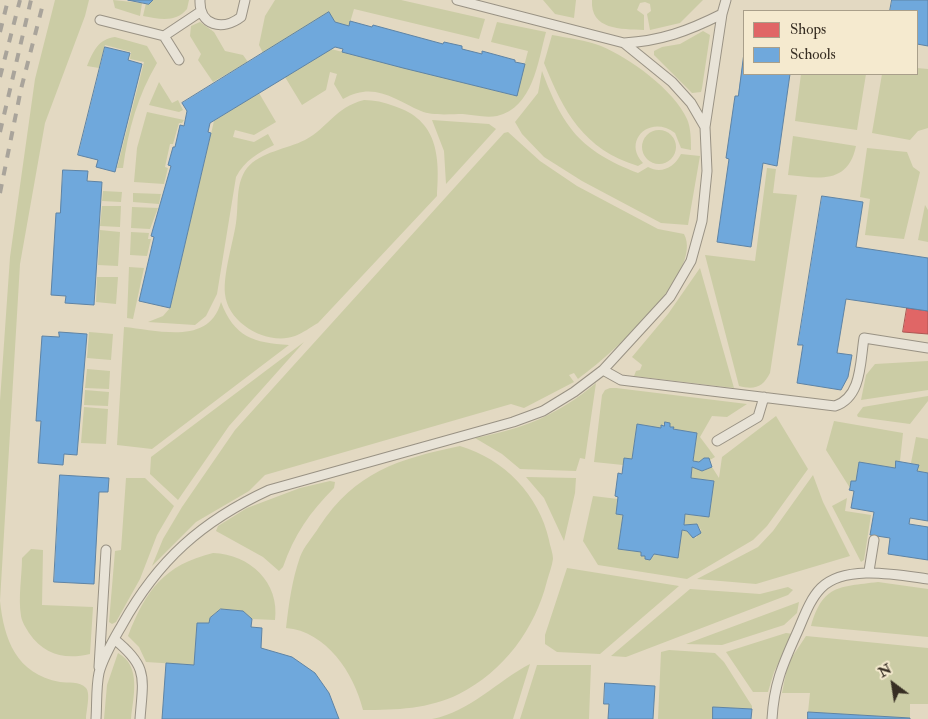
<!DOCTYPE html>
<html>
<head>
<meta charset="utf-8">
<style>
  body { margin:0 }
  #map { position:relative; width:928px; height:719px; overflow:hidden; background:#e3d9c2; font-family:"IM FELL Double Pica",serif }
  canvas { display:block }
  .legend { position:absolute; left:743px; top:10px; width:175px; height:65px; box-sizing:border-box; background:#f5eacf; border:1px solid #a99f8a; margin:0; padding:6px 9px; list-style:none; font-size:15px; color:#372e23 }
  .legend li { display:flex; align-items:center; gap:10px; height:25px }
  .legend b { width:25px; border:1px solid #a99f8a }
  .north { position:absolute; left:868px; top:659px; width:50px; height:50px; -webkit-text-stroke:4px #f5eacf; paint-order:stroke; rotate:329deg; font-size:14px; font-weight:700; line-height:20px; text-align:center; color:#372e23 }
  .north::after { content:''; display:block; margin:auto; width:18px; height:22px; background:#372e23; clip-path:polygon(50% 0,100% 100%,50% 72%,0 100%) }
</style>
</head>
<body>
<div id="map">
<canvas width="928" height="719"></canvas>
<ul class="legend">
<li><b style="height:14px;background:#e06666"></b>Shops</li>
<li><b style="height:14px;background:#6fa8dc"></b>Schools</li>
</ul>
<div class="north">N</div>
</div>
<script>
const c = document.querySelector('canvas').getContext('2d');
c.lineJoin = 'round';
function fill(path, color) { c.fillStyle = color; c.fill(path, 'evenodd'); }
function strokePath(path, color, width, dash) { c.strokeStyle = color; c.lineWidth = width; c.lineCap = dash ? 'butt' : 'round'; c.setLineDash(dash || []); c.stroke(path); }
const green = new Path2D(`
  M 55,0 L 89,0 L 85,16 L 45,123 L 20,264 L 0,601 C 4,639 16,674 60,682 C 67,683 80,681 86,688 C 91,694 86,711 86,719 L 0,719 L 0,401 L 10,257 L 35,79 Z
  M 113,0 L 142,3 L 140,16 L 115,8 Z
  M 153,0 L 189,0 L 187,9 C 176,23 159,19 143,16 L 146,3 L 149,4 Z
  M 275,0 L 401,0 L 485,19 L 479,39 L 354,9 L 349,26 L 335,22 L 329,13 L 263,53 L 259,45 L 265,16 Z
  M 543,0 L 576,0 L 574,18 L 555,14 Z
  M 592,0 L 703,0 L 680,23 L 650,30 L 647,14 L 651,11 L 650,4 L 645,2 L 640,3 L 637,10 L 644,15 L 644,30 C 621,29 590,30 592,0 Z
  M 200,22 L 214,32 L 225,51 L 243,55 L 248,62 L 213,82 L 198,60 L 201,54 L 190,36 L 191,26 Z
  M 497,22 L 546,32 C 538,61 533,108 497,116 C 486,118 473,115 463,114 C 451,114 432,116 421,111 C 394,99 374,81 343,99 L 334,84 L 337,74 L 330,72 L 326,90 L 302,105 L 285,77 L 331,49 L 516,96 L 528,51 L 491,42 Z
  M 703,31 L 710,35 L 702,88 L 701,92 L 692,93 L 654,55 L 654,51 L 662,47 L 680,44 Z
  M 552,35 C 568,38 586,40 601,46 C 630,58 674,90 687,119 C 691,128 691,140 691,150 L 681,148 L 675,133 C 650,114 622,141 643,163 L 638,166 C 583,149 564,112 544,63 Z
  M 115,37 L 147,46 L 157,63 C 138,95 128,130 123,168 L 117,168 L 144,62 L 130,59 L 131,52 L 105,45 L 99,68 L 87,66 C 93,52 98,39 115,37 Z
  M 917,68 L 928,69 L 928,128 L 918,131 L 910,140 L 872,133 L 882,74 L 917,74 Z
  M 542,71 C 563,128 581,151 638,173 L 648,167 C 661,174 674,168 681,154 L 700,156 L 688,225 L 661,223 L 582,181 L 544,157 L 522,134 L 515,122 L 538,93 Z
  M 801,74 L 866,74 L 857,130 L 795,121 Z
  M 159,82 L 172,103 L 178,100 L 183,110 L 179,112 L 149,105 Z
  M 259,93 L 276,122 L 254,135 L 235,130 L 233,137 L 254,142 L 268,134 L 274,145 C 258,153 245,160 236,177 L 217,294 L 206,316 L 195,325 L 148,322 L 163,316 L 170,308 L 214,121 Z
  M 364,100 C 374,100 384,102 394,106 C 438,120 440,156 437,196 L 318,323 C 311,327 303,333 295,336 C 268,346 228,324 225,294 C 223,274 233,243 236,223 C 239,204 235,184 247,168 C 260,152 287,149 305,140 C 329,127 334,108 364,100 Z
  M 147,112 L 184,120 L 182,123 L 179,123 L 173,144 L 170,144 L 165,167 L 168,168 L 164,184 L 134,182 L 137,148 Z
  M 432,120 L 489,124 L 496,129 L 446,184 L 444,151 Z
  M642 147a17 17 0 1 1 34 0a17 17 0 1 1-34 0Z
  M 508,132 L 540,161 L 577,186 L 658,229 L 684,234 C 705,273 607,358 578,379 L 574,373 L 569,375 L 574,382 L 524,408 L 511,404 L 265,475 L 249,491 L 196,522 L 152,566 L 163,539 L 182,507 L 235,430 L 504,133 Z
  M 793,136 L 856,146 C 848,185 818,178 788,175 Z
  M 867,148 L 907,152 L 913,167 L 920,172 L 904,239 L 865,235 L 870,199 L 860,197 Z
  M 767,168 L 776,169 L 773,193 L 797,195 L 770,373 C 763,387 755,390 739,386 L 705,255 L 755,261 Z
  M 103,191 L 122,192 L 121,202 L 102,201 Z
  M 133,193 L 161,194 L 159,204 L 133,202 Z
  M 925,205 L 928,210 L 928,242 L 918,240 Z
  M 102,206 L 121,206 L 120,227 L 100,226 Z
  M 132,207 L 158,208 L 150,229 L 131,228 Z
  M 100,230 L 120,232 L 118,266 L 98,265 Z
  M 131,232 L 149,233 L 148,239 L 151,239 L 147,256 L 130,255 Z
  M 129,267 L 144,268 L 133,319 L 127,318 Z
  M 700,268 L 734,388 L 634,376 L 636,371 L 640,370 L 642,365 L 632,357 L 668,314 Z
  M 97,277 L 118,277 L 116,304 L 96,302 Z
  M 221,302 C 234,337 254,343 289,345 L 152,449 L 117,445 L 124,327 C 158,330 209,346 221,302 Z
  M 89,332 L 113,334 L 111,360 L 87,358 Z
  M 304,342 L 229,426 L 178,500 L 150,474 L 151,457 Z
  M 928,361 L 928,390 L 861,400 L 866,375 L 875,364 Z
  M 87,369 L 110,371 L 109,389 L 85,388 Z
  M 596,383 L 585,459 L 580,458 L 576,471 L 520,469 L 502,454 L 475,438 C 523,429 558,415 596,383 Z
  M 610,388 L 616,388 L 747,404 L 727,417 L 712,416 L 700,437 L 715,457 L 710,460 L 704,458 L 699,462 L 693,461 L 697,433 L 673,429 L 673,427 L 670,427 L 670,423 L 665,422 L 661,428 L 637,424 L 632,459 L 624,458 L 623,465 L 594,462 L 602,395 L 605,390 Z
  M 85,390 L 109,392 L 108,406 L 84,405 Z
  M 928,396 L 928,401 L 910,424 L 858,417 L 857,415 L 863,407 Z
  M 84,407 L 108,409 L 106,444 L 81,443 Z
  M 776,416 L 808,469 L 767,526 L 753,540 L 687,579 L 598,565 L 583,541 L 593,496 L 618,499 L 616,514 L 623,515 L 618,549 L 641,552 L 641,555 L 645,556 L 645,559 L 653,557 L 654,554 L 678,557 L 682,530 L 687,531 L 696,538 L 701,530 L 697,524 L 684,525 L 685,514 L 709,517 L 714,481 L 691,478 L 692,467 L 703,471 L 712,467 L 719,478 L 722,457 Z
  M 834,421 L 903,433 L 900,461 L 896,461 L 895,468 L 859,462 L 856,481 L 851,481 L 850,488 L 826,450 Z
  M 916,437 L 928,439 L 928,473 L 917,471 L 918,465 L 911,463 Z
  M 460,446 C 504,459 539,495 549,540 C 550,546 553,553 553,559 C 552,566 549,574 547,581 C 535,629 504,671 459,694 C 429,709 396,710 363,710 C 354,673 326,631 286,628 C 289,603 292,580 300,557 C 304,546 313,537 319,527 C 355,472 398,459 460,446 Z
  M 813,475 L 823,502 L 850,556 L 756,584 L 697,579 L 758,547 L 773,531 Z
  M 526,477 L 576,478 L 575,493 L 564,541 L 544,498 Z
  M 126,478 L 145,478 L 174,506 L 157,535 L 140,579 L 116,622 L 112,624 L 109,622 L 115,551 L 121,550 Z
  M 330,481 L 335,482 L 334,488 C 310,512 294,535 283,567 L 279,571 L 263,557 L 216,531 L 218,526 L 247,508 L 300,488 Z
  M 847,498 L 845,511 L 871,515 L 864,560 L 861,562 L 832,506 Z
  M 31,549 L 43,550 L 42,605 L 93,607 L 90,654 C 65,660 44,655 29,633 C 26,628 22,622 21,616 C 18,597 22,576 22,558 Z
  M 213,553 C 250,554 280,583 275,620 L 252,619 L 243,611 L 221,609 L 210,618 L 209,623 L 197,623 L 194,665 L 146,662 L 139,647 L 128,636 C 146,590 164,565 213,553 Z
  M 567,568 L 679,586 L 600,654 L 557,652 L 545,644 L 545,635 Z
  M 878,582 L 928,589 L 928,637 L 811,626 C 823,585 838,587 878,582 Z
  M 788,587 L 793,590 L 788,595 L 626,657 L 611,656 L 690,589 L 760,594 Z
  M 799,602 L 797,613 L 784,625 L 722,645 L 686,644 Z
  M 786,633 L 793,634 L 774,672 L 768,692 L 753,692 L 726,652 Z
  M 806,636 L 928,648 L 928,704 L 910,704 L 910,718 L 808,712 L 810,693 L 782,693 L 788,663 Z
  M 669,650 L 715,653 L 724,662 L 752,706 L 752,709 L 714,707 L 713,719 L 658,719 L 661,652 Z
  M 118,653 C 142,666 133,697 131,719 L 104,719 L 107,685 Z
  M 530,664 L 513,719 L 432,719 C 470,712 497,681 530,664 Z
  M 537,665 L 591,665 L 589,719 L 520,719 Z`);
const shops = new Path2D(`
  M 907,308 L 928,311 L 928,334 L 903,332 Z`);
const schools = new Path2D(`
  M 128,0 L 153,0 L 149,4 Z
  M 892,0 L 928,0 L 928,46 L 917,44 L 917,11 L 890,11 Z
  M 329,12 L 335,22 L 349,26 L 350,21 L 372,27 L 373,25 L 443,44 L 444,42 L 462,46 L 462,49 L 482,54 L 482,51 L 515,60 L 515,62 L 525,64 L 517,96 L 403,68 L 342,52 L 343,49 L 335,47 L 210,123 L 208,132 L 211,133 L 170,308 L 139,301 L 154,237 L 151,236 L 171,166 L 168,165 L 173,147 L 175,147 L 180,125 L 184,126 L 187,111 L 182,103 Z
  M 105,47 L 130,53 L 128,60 L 142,64 L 115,172 L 96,167 L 98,160 L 78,155 Z
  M 744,53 L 744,74 L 790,74 L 777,166 L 763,163 L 751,247 L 717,242 L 729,159 L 726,158 L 735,96 L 738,96 Z
  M 63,170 L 88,171 L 87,181 L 102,182 L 94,305 L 65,303 L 66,296 L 51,295 L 56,213 L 60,213 Z
  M 822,196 L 863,202 L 856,247 L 928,258 L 928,311 L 846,299 L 837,353 L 852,355 L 848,377 L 841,390 L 797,383 L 803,345 L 798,345 Z
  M 59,332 L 87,334 L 77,455 L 64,454 L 63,465 L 38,463 L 41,421 L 36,421 L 42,336 L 59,337 Z
  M 665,422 L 670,423 L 670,427 L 674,427 L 673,429 L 697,433 L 693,461 L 699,462 L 704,458 L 709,458 L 712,467 L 702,471 L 692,467 L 691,478 L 714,481 L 709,517 L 685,514 L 684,525 L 697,524 L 701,533 L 693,538 L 687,531 L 682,530 L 678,558 L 654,554 L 650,560 L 645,559 L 645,556 L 641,556 L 641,552 L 618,549 L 623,515 L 616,514 L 618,497 L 615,496 L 618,473 L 622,474 L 624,458 L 632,459 L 637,424 L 661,428 L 661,425 L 664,426 Z
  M 896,461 L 919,465 L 917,471 L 928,473 L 928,521 L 910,518 L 909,524 L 928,527 L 928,560 L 888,554 L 890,538 L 870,535 L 874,512 L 851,508 L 854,491 L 849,490 L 850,488 L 851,481 L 856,481 L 859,462 L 895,468 Z
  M 60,475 L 109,478 L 108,492 L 99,492 L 94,584 L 54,582 Z
  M 221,609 L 243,611 L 252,619 L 251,627 L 262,628 L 261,648 L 292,657 L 315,673 L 329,693 L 339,719 L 162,719 L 166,663 L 194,665 L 197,623 L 209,623 L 210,618 Z
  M 605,683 L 655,686 L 653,719 L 608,719 L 609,704 L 604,704 Z
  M 713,707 L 752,709 L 751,719 L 713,719 Z
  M 808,712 L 910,718 L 910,719 L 808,719 Z`);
const service = new Path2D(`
  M 200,0 C 199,26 223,31 241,17 L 245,0
  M 100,20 L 164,36 L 179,60
  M 164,36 L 200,12
  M 624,43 C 661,41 688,31 722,14
  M 705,127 L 722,14 L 726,0
  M 603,370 L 621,380 L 835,406 C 862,397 860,362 864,338 L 928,348
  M 717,441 L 758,417 L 764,397
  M 869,571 L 874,540
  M 114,639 C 149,667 143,678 140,719
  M 99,667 L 106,550
  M 96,719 C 97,704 96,687 99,673 C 103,657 114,639 122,625 C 158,560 202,521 269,490 L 513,422 L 543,411 L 574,392 L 603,370 L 670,297 L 691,261 L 702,221 L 707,171 L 705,127 L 691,103 L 672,82 L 624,43 L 457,0
  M 772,719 C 774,685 782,666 796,635 C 803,620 809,600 821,588 C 845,564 898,575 928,579`);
const rail = new Path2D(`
  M 0,32 L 8,0
  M 0,77 L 20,0
  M 0,132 L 31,0
  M 0,193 L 21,89 L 44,0`);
fill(green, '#cbcca5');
fill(shops, '#e06666');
strokePath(shops, '#ad5552', 1);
fill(schools, '#6fa8dc');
strokePath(schools, '#5e83a4', 1);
strokePath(service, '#999284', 11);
strokePath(service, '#e8e3d7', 9);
strokePath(rail, '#a9a49b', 4, [9, 9]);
</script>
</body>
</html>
